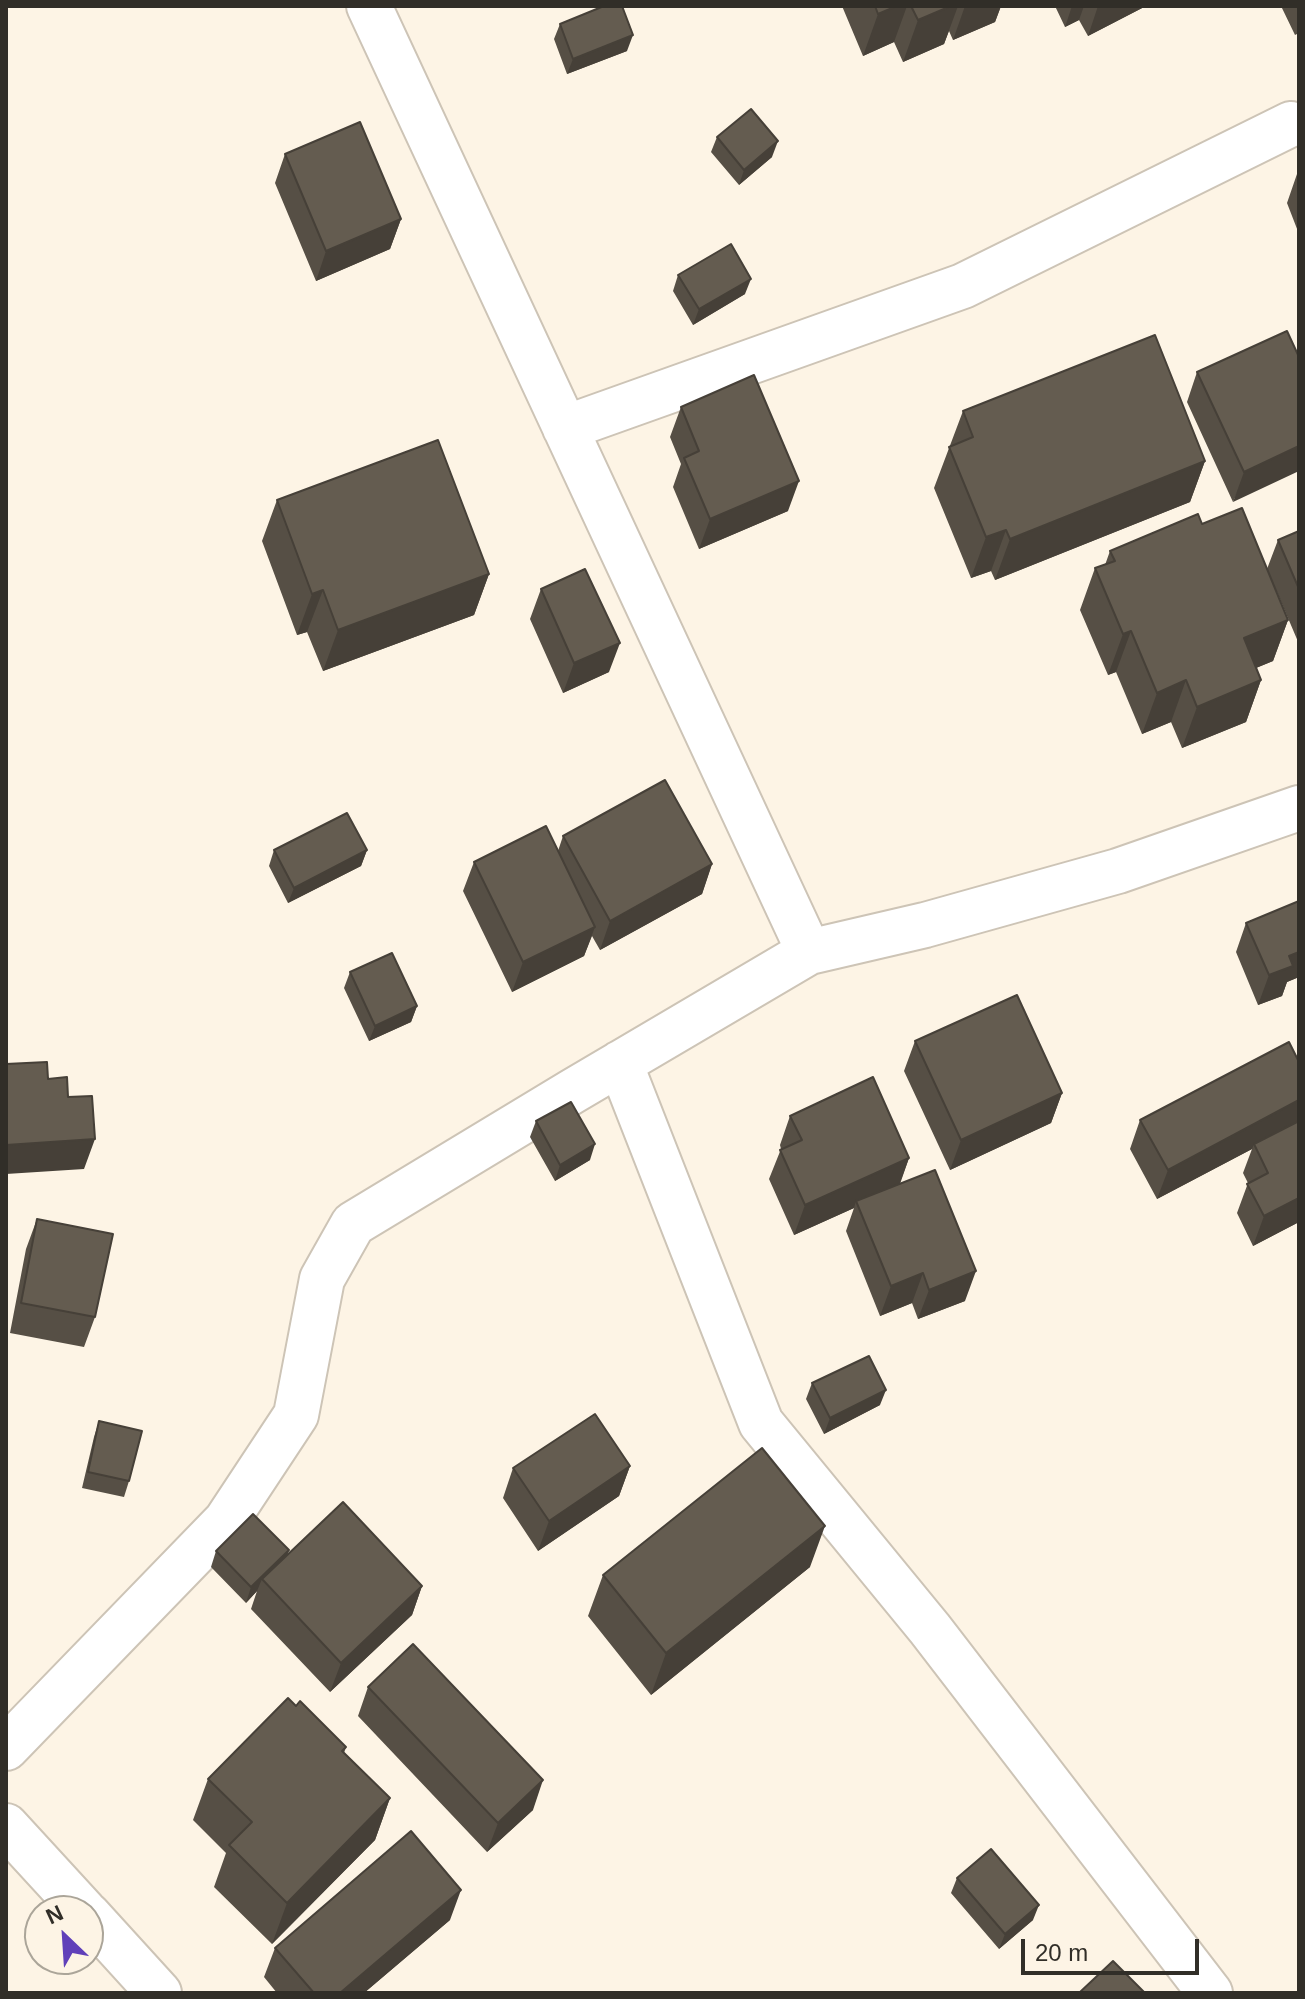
<!DOCTYPE html>
<html>
<head>
<meta charset="utf-8">
<style>
  body { margin:0 }
  #map { position:relative; width:1305px; height:1999px; overflow:hidden; background:#fdf4e5; font-family:Helvetica,sans-serif }
  canvas { display:block }
  .frame { position:absolute; inset:0; border:8px solid #312e28; pointer-events:none }
  .north { position:absolute; left:24px; top:1895px; width:80px; height:80px; box-sizing:border-box; background:#fdf4e5; border:2px solid #aba599; border-radius:50%; rotate:335deg; font-size:22px; font-weight:700; line-height:32px; text-align:center; color:#312e28 }
  .north::after { content:''; display:block; margin:auto; width:28px; height:36px; background:#6040b9; clip-path:polygon(50% 0,100% 100%,50% 72%,0 100%) }
  .scale { position:absolute; left:1021px; top:1939px; width:178px; height:36px; box-sizing:border-box; border:4px solid #312e28; border-top:0; padding-left:10px; font-size:24px; line-height:28px; white-space:nowrap; color:#312e28; -webkit-text-stroke:6px #fdf4e5; paint-order:stroke }
</style>
</head>
<body>
<div id="map">
<canvas width="1305" height="1999"></canvas>
<div class="frame"></div>
<div class="north">N</div>
<div class="scale">20 m</div>
</div>
<script>
const c = document.querySelector('canvas').getContext('2d');
c.lineJoin = 'round';
function strokePath(path, color, width, dash) { c.strokeStyle = color; c.lineWidth = width; c.lineCap = dash ? 'butt' : 'round'; c.setLineDash(dash || []); c.stroke(path); }
function fill(path, color) { c.fillStyle = color; c.fill(path, 'evenodd'); }
const minor = new Path2D(`
  M 369,6 L 809,952
  M 565,428 L 963,286 L 1291,124
  M 620,1063 L 761,1423 L 930,1629 L 1210,1993
  M 6,1748 L 226,1521 L 296,1415 L 322,1279 L 353,1224 L 573,1091 L 809,952 L 925,925 L 1118,871 L 1299,808
  M 6,1826 L 84,1911
  M 88,1915 L 159,1993`);
const wall = new Path2D(`
  M 842,6 L 1001,6 L 995,22 L 953,40 L 949,31 L 944,44 L 903,62 L 894,42 L 863,56 Z
  M 1055,6 L 1146,6 L 1088,36 L 1079,20 L 1065,27 Z
  M 1281,6 L 1299,6 L 1299,33 L 1295,35 Z
  M 560,24 L 627,51 L 567,74 L 554,39 Z
  M 717,137 L 772,157 L 739,185 L 711,152 Z
  M 285,154 L 401,219 L 390,249 L 316,281 L 275,183 Z
  M 1299,173 L 1299,234 L 1287,203 L 1297,174 Z
  M 678,275 L 745,294 L 693,325 L 673,291 Z
  M 1299,357 L 1233,502 L 1187,402 L 1197,372 Z
  M 681,407 L 788,511 L 699,549 L 673,487 L 681,464 L 670,437 Z
  M 963,411 L 1205,461 L 1190,502 L 995,580 L 991,571 L 971,578 L 934,488 Z
  M 277,500 L 489,574 L 474,615 L 323,671 L 307,632 L 297,635 L 262,541 Z
  M 1202,524 L 1267,569 L 1278,540 L 1299,531 L 1299,644 L 1274,585 L 1288,620 L 1273,661 L 1256,668 L 1261,680 L 1246,722 L 1182,748 L 1171,722 L 1142,734 L 1116,672 L 1108,675 L 1080,610 L 1095,568 L 1105,565 L 1110,551 Z
  M 541,589 L 609,672 L 563,693 L 530,619 Z
  M 563,836 L 712,864 L 702,894 L 600,950 L 592,936 L 584,956 L 512,992 L 463,891 L 474,862 L 558,851 Z
  M 274,850 L 367,850 L 361,866 L 288,903 L 269,866 Z
  M 1299,901 L 1299,977 L 1287,982 L 1282,996 L 1258,1005 L 1236,952 L 1246,923 Z
  M 350,972 L 417,1006 L 411,1022 L 369,1041 L 344,988 Z
  M 915,1041 L 1062,1093 L 1051,1123 L 950,1170 L 904,1071 Z
  M 1299,1062 L 1299,1222 L 1253,1246 L 1237,1213 L 1248,1183 L 1243,1173 L 1252,1149 L 1157,1199 L 1130,1149 L 1140,1120 Z
  M 790,1116 L 909,1158 L 900,1184 L 965,1301 L 918,1319 L 912,1303 L 880,1316 L 846,1231 L 854,1208 L 794,1235 L 769,1179 L 781,1149 L 780,1145 Z
  M 536,1121 L 590,1160 L 555,1181 L 530,1137 Z
  M 37,1219 L 95,1317 L 84,1347 L 10,1333 L 26,1249 Z
  M 812,1383 L 880,1405 L 824,1434 L 806,1399 Z
  M 99,1421 L 129,1481 L 124,1497 L 82,1488 L 94,1437 Z
  M 630,1466 L 619,1496 L 538,1551 L 503,1498 L 513,1468 Z
  M 289,1550 L 287,1556 L 422,1586 L 412,1615 L 330,1692 L 251,1609 L 257,1591 L 246,1603 L 211,1567 L 216,1551 Z
  M 810,1567 L 651,1695 L 588,1616 L 603,1575 Z
  M 368,1687 L 533,1810 L 487,1852 L 358,1716 Z
  M 346,1747 L 344,1753 L 390,1798 L 375,1840 L 272,1944 L 214,1887 L 226,1853 L 193,1820 L 208,1779 Z
  M 957,1878 L 1033,1920 L 999,1949 L 951,1893 Z
  M 450,1920 L 364,1993 L 277,1993 L 264,1977 L 275,1948 Z`);
const shadedWall = new Path2D(`
  M 897,6 L 907,6 L 894,42 L 863,56 L 878,14 Z
  M 950,6 L 958,6 L 944,44 L 903,62 L 918,20 Z
  M 965,6 L 1001,6 L 995,22 L 953,40 Z
  M 1072,6 L 1084,6 L 1079,20 L 1065,27 Z
  M 1098,6 L 1146,6 L 1088,36 Z
  M 633,35 L 627,51 L 567,74 L 573,59 Z
  M 778,141 L 772,157 L 739,185 L 744,170 Z
  M 401,219 L 390,249 L 316,281 L 326,251 Z
  M 751,279 L 745,294 L 693,325 L 699,309 Z
  M 1299,446 L 1299,471 L 1233,502 L 1244,472 Z
  M 1205,461 L 1190,502 L 995,580 L 1010,539 Z
  M 799,481 L 788,511 L 699,549 L 710,519 Z
  M 1006,530 L 991,571 L 971,578 L 986,537 Z
  M 489,574 L 474,615 L 323,671 L 338,630 Z
  M 323,590 L 307,632 L 297,635 L 312,594 Z
  M 1288,620 L 1273,661 L 1229,679 L 1244,638 Z
  M 1131,631 L 1116,672 L 1108,675 L 1123,634 Z
  M 620,643 L 609,672 L 563,693 L 574,663 Z
  M 1186,680 L 1171,722 L 1142,734 L 1157,693 Z
  M 1261,680 L 1246,722 L 1182,748 L 1197,707 Z
  M 367,850 L 361,866 L 288,903 L 294,888 Z
  M 712,864 L 702,894 L 600,950 L 610,921 Z
  M 595,927 L 584,956 L 512,992 L 523,962 Z
  M 1299,952 L 1299,977 L 1287,982 L 1282,996 L 1258,1005 L 1269,975 L 1289,956 Z
  M 417,1006 L 411,1022 L 369,1041 L 375,1026 Z
  M 1062,1093 L 1051,1123 L 950,1170 L 961,1140 Z
  M 1299,1100 L 1299,1124 L 1254,1144 L 1252,1149 L 1157,1199 L 1168,1170 Z
  M 95,1139 L 84,1169 L 6,1174 L 6,1145 Z
  M 595,1144 L 590,1160 L 555,1181 L 560,1165 Z
  M 909,1158 L 898,1188 L 856,1201 L 854,1208 L 794,1235 L 805,1205 Z
  M 1299,1198 L 1299,1222 L 1253,1246 L 1264,1216 Z
  M 976,1271 L 965,1301 L 918,1319 L 929,1290 Z
  M 923,1273 L 912,1303 L 880,1316 L 891,1286 Z
  M 886,1390 L 880,1405 L 824,1434 L 830,1418 Z
  M 630,1466 L 619,1496 L 538,1551 L 549,1521 Z
  M 825,1526 L 810,1567 L 651,1695 L 666,1653 Z
  M 289,1550 L 283,1566 L 262,1579 L 257,1591 L 246,1603 L 251,1587 Z
  M 422,1586 L 412,1615 L 330,1692 L 341,1663 Z
  M 543,1780 L 533,1810 L 487,1852 L 498,1823 Z
  M 390,1798 L 375,1840 L 272,1944 L 287,1903 Z
  M 461,1890 L 450,1920 L 364,1993 L 340,1993 Z
  M 1039,1905 L 1033,1920 L 999,1949 L 1005,1934 Z`);
const building = new Path2D(`
  M 604,6 L 622,6 L 633,35 L 573,59 L 560,24 Z
  M 875,6 L 897,6 L 878,14 Z
  M 911,6 L 951,6 L 918,20 Z
  M 751,109 L 778,141 L 744,170 L 717,137 Z
  M 360,122 L 401,219 L 326,251 L 285,154 Z
  M 731,244 L 751,279 L 699,309 L 678,275 Z
  M 1287,331 L 1299,357 L 1299,446 L 1244,472 L 1197,372 Z
  M 1155,335 L 1205,461 L 1010,539 L 1006,530 L 986,537 L 949,447 L 973,437 L 963,411 Z
  M 754,375 L 799,481 L 710,519 L 684,458 L 699,451 L 681,407 Z
  M 438,440 L 489,574 L 338,630 L 323,590 L 312,594 L 277,500 Z
  M 1242,508 L 1288,620 L 1244,638 L 1261,680 L 1197,707 L 1186,680 L 1157,693 L 1131,631 L 1123,634 L 1095,568 L 1115,561 L 1110,551 L 1198,514 L 1202,524 Z
  M 1299,531 L 1299,589 L 1278,540 Z
  M 585,569 L 620,643 L 574,663 L 541,589 Z
  M 665,780 L 712,864 L 610,921 L 563,836 Z
  M 347,813 L 367,850 L 294,888 L 274,850 Z
  M 546,826 L 595,927 L 523,962 L 474,862 Z
  M 1299,901 L 1299,952 L 1289,956 L 1293,966 L 1269,975 L 1246,923 Z
  M 392,953 L 417,1006 L 375,1026 L 350,972 Z
  M 1017,995 L 1062,1093 L 961,1140 L 915,1041 Z
  M 1289,1042 L 1299,1062 L 1299,1100 L 1168,1170 L 1140,1120 Z
  M 47,1062 L 48,1079 L 67,1077 L 68,1097 L 92,1096 L 95,1139 L 6,1145 L 6,1064 Z
  M 873,1077 L 909,1158 L 805,1205 L 780,1150 L 802,1140 L 790,1116 Z
  M 571,1102 L 595,1144 L 560,1165 L 536,1121 Z
  M 1299,1121 L 1299,1198 L 1264,1216 L 1247,1184 L 1268,1173 L 1254,1144 Z
  M 935,1170 L 976,1271 L 929,1290 L 923,1273 L 891,1286 L 856,1201 Z
  M 37,1219 L 113,1234 L 95,1317 L 21,1303 Z
  M 869,1356 L 886,1390 L 830,1418 L 812,1383 Z
  M 595,1414 L 630,1466 L 549,1521 L 513,1468 Z
  M 99,1421 L 142,1431 L 129,1481 L 88,1472 Z
  M 762,1448 L 825,1526 L 666,1653 L 603,1575 Z
  M 343,1502 L 422,1586 L 341,1663 L 262,1579 Z
  M 253,1514 L 289,1550 L 251,1587 L 216,1551 Z
  M 413,1644 L 543,1780 L 498,1823 L 368,1687 Z
  M 288,1698 L 296,1706 L 300,1701 L 346,1747 L 342,1751 L 390,1798 L 287,1903 L 229,1845 L 252,1822 L 208,1779 Z
  M 411,1831 L 461,1890 L 340,1993 L 314,1993 L 275,1948 Z
  M 991,1849 L 1039,1905 L 1005,1934 L 957,1878 Z
  M 1113,1961 L 1145,1993 L 1079,1993 Z`);
strokePath(minor, '#cdc4b6', 48);
strokePath(minor, '#fff', 44);
fill(wall, '#564f45');
fill(shadedWall, '#464038');
fill(building, '#645c50');
strokePath(building, '#464038', 2);
</script>
</body>
</html>
